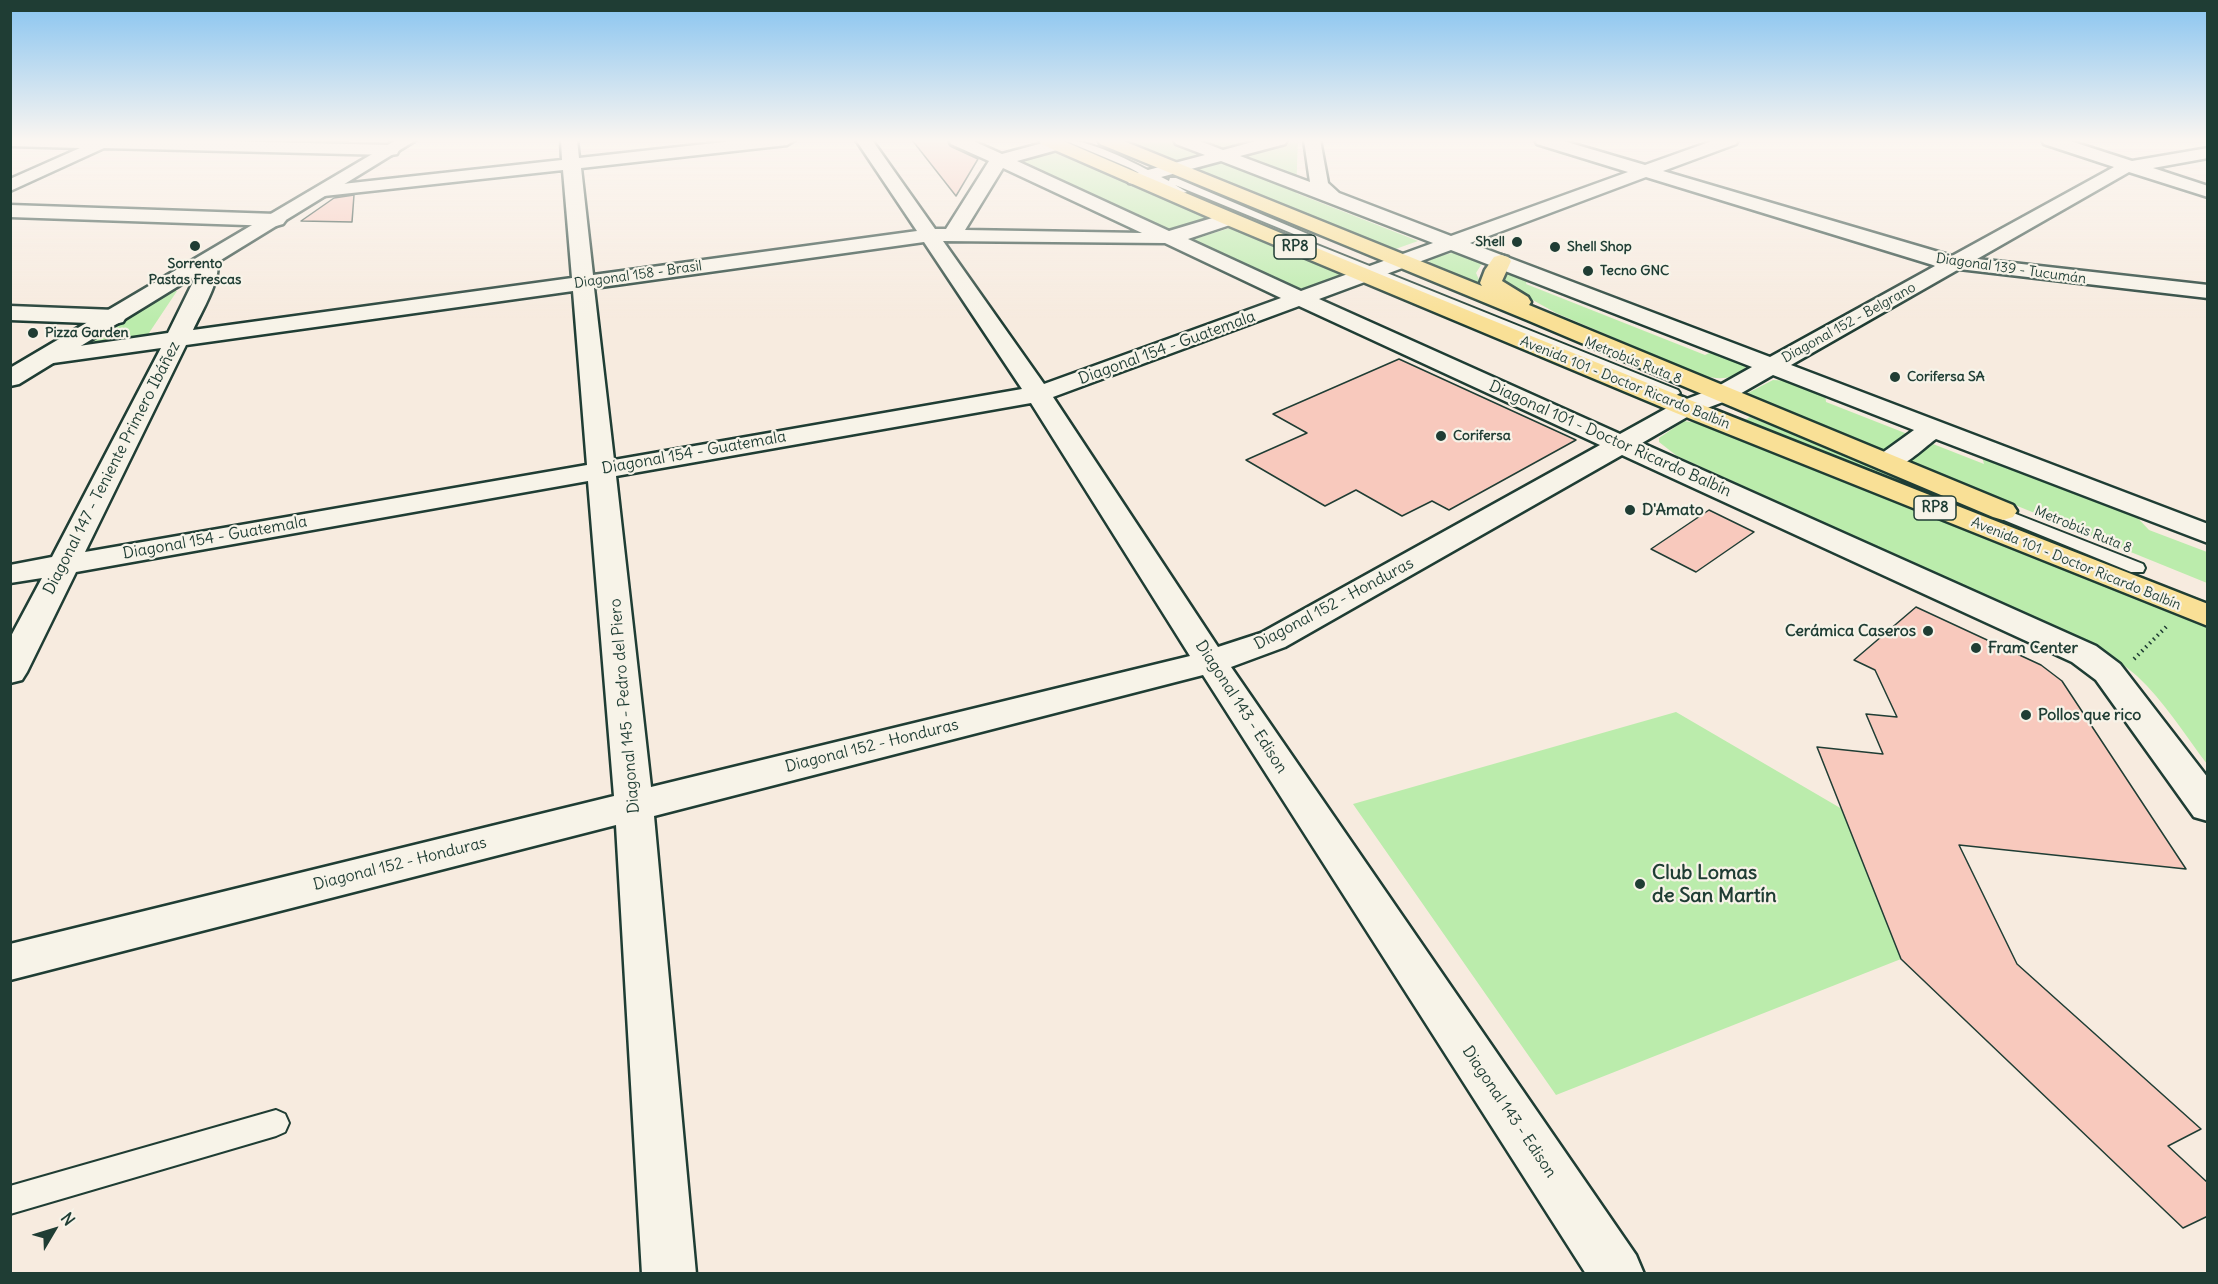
<!DOCTYPE html>
<html>
<head>
<meta charset="utf-8">
<style>
  body { margin:0 }
  #map { position:relative; width:2218px; height:1284px; overflow:hidden; background:#f7ebdf; font-family:Delius,sans-serif }
  canvas { display:block }
  .frame { position:absolute; inset:0; border:12px solid #1f3d34; pointer-events:none }
  .north { position:absolute; left:24px; top:1200px; width:60px; height:60px; -webkit-text-stroke:4px #f7f3e8; paint-order:stroke; rotate:52deg; font-size:16px; font-weight:700; line-height:24px; text-align:center; color:#1f3d34 }
  .north::after { content:''; display:block; margin:auto; width:21px; height:27px; background:#1f3d34; clip-path:polygon(50% 0,100% 100%,50% 72%,0 100%) }
</style>
</head>
<body>
<div id="map">
<canvas width="2218" height="1284"></canvas>
<div class="frame"></div>
<div class="north">N</div>
</div>
<script>
const c = document.querySelector('canvas').getContext('2d');
c.lineJoin = 'round';
function fill(path, color) { c.fillStyle = color; c.fill(path, 'evenodd'); }
function strokePath(path, color, width, dash) { c.strokeStyle = color; c.lineWidth = width; c.lineCap = dash ? 'butt' : 'round'; c.setLineDash(dash || []); c.stroke(path); }
function label(font, color, halo, rows, align = 'center') {
  c.font = font + ' Delius,sans-serif'; c.lineWidth = 4.5; c.setLineDash([]); c.textBaseline = 'middle'; c.strokeStyle = halo; c.fillStyle = color; for (const [text, x, y, turn = 0] of rows) {
    c.save(); c.translate(x, y); c.rotate((+turn || 0) * Math.PI / 180); c.textAlign = isNaN(turn) ? turn : align; if (halo) c.strokeText(text, 0, 0); c.fillText(text, 0, 0); c.restore();
  }
}
const green = new Path2D(`
  M 1120,140 L 1260,140 L 1176,163 Z
  M 1298,140 L 1296,193 L 1418,241 L 1390,251 L 1190,170 Z
  M 1051,149 L 1211,218 L 1169,233 L 1012,158 Z
  M 1233,227 L 1339,270 L 1344,277 L 1315,288 L 1292,288 L 1193,241 L 1194,239 Z
  M 1459,251 L 1483,262 L 1476,273 L 1481,284 L 1430,264 L 1429,259 Z
  M 1504,271 L 1516,271 L 1529,275 L 1526,284 L 1705,355 L 1718,349 L 1743,363 L 1746,369 C 1731,379 1721,380 1704,376 L 1556,313 L 1504,284 Z
  M 170,291 L 177,291 L 147,336 L 81,345 Z
  M 1773,380 L 1791,381 L 1825,392 L 1826,402 L 1984,464 L 1981,453 L 2134,514 L 2149,530 L 2207,552 L 2207,583 L 1744,395 Z
  M 1750,417 L 2137,575 L 2207,601 L 2207,608 L 1745,420 Z
  M 1684,421 L 1717,426 L 2207,626 L 2207,764 C 2185,735 2164,701 2137,676 C 2119,660 2098,649 2077,637 L 1677,456 L 1659,442 L 1659,438 Z
  M 1676,712 L 1842,809 L 1901,959 L 1556,1095 L 1353,804 Z`);
const building = new Path2D(`
  M 912,140 L 947,140 L 950,146 L 978,159 L 956,196 Z
  M 354,195 L 352,222 L 301,221 L 334,198 Z
  M 1399,359 L 1576,440 L 1449,510 L 1432,501 L 1402,516 L 1356,490 L 1325,506 L 1246,460 L 1307,433 L 1273,414 Z
  M 1709,510 L 1754,532 L 1696,572 L 1651,549 Z
  M 1916,607 L 2041,665 L 2062,681 L 2186,869 L 1959,845 L 2017,964 L 2201,1129 L 2168,1146 L 2208,1183 L 2208,1216 L 2183,1228 L 1901,959 L 1817,747 L 1883,754 L 1866,714 L 1897,717 L 1875,670 L 1854,660 Z`);
const path = new Path2D(`
  M 2134,659 L 2167,626`);
const service = new Path2D(`
  M 1064,140 C 1094,140 1142,167 1169,181 L 1170,178 L 1176,178 L 1310,235 L 1309,237 L 1301,237 L 1175,185 L 1187,192 L 1178,194 L 1130,168 Z
  M 1290,234 L 1678,390 L 1680,393 L 1673,397 L 1668,396 L 1286,239 L 1286,235 Z
  M 1988,503 L 2143,564 L 2145,568 L 2143,572 L 2131,572 L 1982,511 L 1980,508 Z
  M 276,1110 L 285,1114 L 289,1123 L 285,1132 L 276,1136 L 10,1214 L 10,1186 Z`);
const minor = new Path2D(`
  M 10,140 L 180,140 L 391,145 L 397,146 L 399,150 L 397,154 L 391,155 L 104,148 L 10,191 L 10,179 L 80,148 L 10,146 Z
  M 561,140 L 577,140 L 579,158 L 742,140 L 795,140 L 787,145 L 581,168 L 593,275 L 917,231 L 856,140 L 872,140 L 935,229 L 946,229 L 989,161 L 951,144 L 949,140 L 971,140 L 1002,154 L 1054,140 L 1062,140 L 1066,144 L 1064,148 L 1017,161 L 1169,231 L 1229,213 L 1236,215 L 1239,219 L 1236,223 L 1188,239 L 1301,291 L 1433,243 L 1221,161 L 1135,184 L 1129,183 L 1126,179 L 1129,175 L 1205,155 L 1176,144 L 1174,140 L 1197,140 L 1223,150 L 1260,140 L 1287,140 L 1285,144 L 1240,156 L 1310,182 L 1304,140 L 1320,140 L 1328,183 L 1339,193 L 1451,236 L 1628,172 L 1537,144 L 1535,140 L 1560,140 L 1645,165 L 1715,140 L 1738,140 L 1736,144 L 1663,171 L 1952,256 L 2114,167 L 2044,144 L 2042,140 L 2067,140 L 2132,161 L 2208,148 L 2208,158 L 2153,168 L 2208,186 L 2208,197 L 2129,172 L 1977,259 L 2208,285 L 2208,298 L 1959,269 L 1791,365 L 2208,524 L 2208,543 L 1936,439 C 1919,451 1901,473 1878,468 L 1874,462 L 1878,456 L 1914,430 L 1773,375 L 1731,399 L 1694,413 L 1642,443 L 2096,646 L 2120,664 L 2208,778 L 2208,821 L 2194,817 L 2096,680 L 2072,662 L 1622,455 L 1285,647 L 1231,667 L 1636,1255 L 1644,1274 L 1586,1274 L 1203,675 L 654,816 L 696,1274 L 642,1274 L 616,825 L 10,980 L 10,944 L 614,796 L 588,481 L 76,572 L 27,672 L 22,680 L 10,683 L 10,638 L 42,578 L 10,583 L 10,565 L 52,557 L 161,348 L 46,364 L 38,362 L 34,357 L 38,352 L 168,333 L 196,276 L 198,262 L 201,258 L 208,256 L 215,258 C 226,272 200,314 193,330 L 572,278 L 563,170 L 324,196 L 318,195 L 315,191 L 318,187 L 324,186 L 562,160 ZM 1003,168 L 1142,233 L 965,230 ZM 1646,177 L 1933,265 L 1935,266 L 1770,357 L 1470,243 ZM 943,241 L 1165,243 L 1281,298 L 1044,384 ZM 924,242 L 1022,389 L 614,460 L 594,288 ZM 1451,250 L 1752,367 L 1713,389 L 1676,403 L 1620,434 L 1319,299 ZM 573,291 L 587,465 L 85,552 L 186,345 ZM 1299,306 L 1600,445 L 1261,633 L 1218,647 L 1053,397 ZM 1031,403 L 1190,656 L 651,787 L 616,476 Z
  M 10,205 L 276,214 L 283,216 L 286,220 L 283,224 L 276,226 L 10,217 Z
  M 10,306 L 115,310 L 123,312 L 126,317 L 123,322 L 115,324 L 10,320 Z`);
const secondary = new Path2D(`
  M 396,140 L 416,140 L 19,384 L 10,386 L 10,368 Z`);
const primary = new Path2D(`
  M 1039,140 L 1061,140 C 1440,303 1824,454 2208,604 L 2208,626 L 1676,413 L 1222,223 L 1041,144 Z
  M 1098,140 L 1121,140 L 1482,286 L 1480,283 L 1485,270 L 1494,257 L 1501,255 L 1508,257 L 1511,261 L 1502,281 L 1528,297 L 1531,302 L 1529,305 L 2013,505 L 2017,511 L 2013,517 L 2003,520 L 1993,517 L 1527,320 L 1100,144 Z`);
const markers = [
  [1517,242,6,"#1f3d34"],
  [195,246,6,"#1f3d34"],
  [1555,247,6,"#1f3d34"],
  [1588,271,6,"#1f3d34"],
  [33,333,6,"#1f3d34"],
  [1895,377,6,"#1f3d34"],
  [1441,436,6,"#1f3d34"],
  [1630,510,6,"#1f3d34"],
  [1928,631,6,"#1f3d34"],
  [1976,648,6,"#1f3d34"],
  [2026,715,6,"#1f3d34"],
  [1640,884,6,"#1f3d34"]
];
const farPoinames = [
  ["Shell",1505,242,"right"],
  ["Shell Shop",1567,247],
  ["Sorrento",195,264,"center"],
  ["Pastas Frescas",195,280,"center"],
  ["Tecno GNC",1600,271],
  ["Pizza Garden",45,333],
  ["Corifersa SA",1907,377],
  ["Corifersa",1453,436]
];
const farStreetnames = [
  ["Diagonal 139 - Tucumán",2011,269,8],
  ["Diagonal 158 - Brasil",638,275,-8],
  ["Diagonal 152 - Belgrano",1849,323,-29],
  ["Metrobús Ruta 8",1633,361,22],
  ["Avenida 101 - Doctor Ricardo Balbín",1625,383,22],
  ["Metrobús Ruta 8",2083,530,22],
  ["Avenida 101 - Doctor Ricardo Balbín",2076,564,22]
];
const shields = [
  [1295,247,42],
  [1935,508,42]
];
const shieldNames = [
  ["RP8",1295,247],
  ["RP8",1935,508]
];
const streetNames = [
  ["Diagonal 154 - Guatemala",1167,348,-20],
  ["Diagonal 101 - Doctor Ricardo Balbín",1610,439,24],
  ["Diagonal 154 - Guatemala",694,453,-10],
  ["Diagonal 147 - Teniente Primero Ibáñez",112,468,-63],
  ["Diagonal 154 - Guatemala",215,538,-10],
  ["Diagonal 152 - Honduras",1334,604,-28],
  ["Diagonal 145 - Pedro del Piero",625,706,-95],
  ["Diagonal 143 - Edison",1241,707,57],
  ["Diagonal 152 - Honduras",872,746,-14],
  ["Diagonal 152 - Honduras",400,864,-14],
  ["Diagonal 143 - Edison",1509,1112,56]
];
const poiNames = [
  ["D'Amato",1642,510],
  ["Cerámica Caseros",1916,631,"right"],
  ["Fram Center",1988,648],
  ["Pollos que rico",2038,715]
];
const nearPoinames = [
  ["Club Lomas",1652,873],
  ["de San Martín",1652,896]
];
fill(green, '#bbecac');
fill(building, '#f8c9bd');
strokePath(building, '#1f3d34', 1.5);
strokePath(service, '#1f3d34', 4);
strokePath(minor, '#1f3d34', 5);
strokePath(secondary, '#1f3d34', 5);
strokePath(primary, '#1f3d34', 5);
strokePath(path, '#1f3d34', 4, [1.5, 4]);
fill(service, '#f7f3e8');
fill(minor, '#f7f3e8');
fill(secondary, '#f7f3e8');
fill(primary, '#f9e096');
const sky = c.createLinearGradient(0, 0, 0, 320);
sky.addColorStop(0, '#88c4f0');
sky.addColorStop(0.44, '#fbf6f1');
sky.addColorStop(1, '#fbf6f100');
c.fillStyle = sky;
c.fillRect(0, 0, 2218, 320);
for (const [x, y, r, color] of markers) { const dot = new Path2D(); dot.arc(x, y, r, 0, 2 * Math.PI); c.fillStyle = color; c.fill(dot); strokePath(dot, '#f7f3e8', 2); }
label('bold 14px', '#1f3d34', '#f7f3e8', farPoinames, 'left');
label('14px', '#1f3d34', '#f7f3e8', farStreetnames);
for (const [x, y, w] of shields) { const box = new Path2D(); box.roundRect(x - w / 2, y - 12, w, 24, 4.5); c.fillStyle = '#f7f3e8'; c.fill(box); strokePath(box, '#1f3d34', 1.5); }
label('bold 15px', '#1f3d34', null, shieldNames);
label('16px', '#1f3d34', '#f7f3e8', streetNames);
label('bold 16px', '#1f3d34', '#f7f3e8', poiNames, 'left');
label('bold 20px', '#1f3d34', '#f7f3e8', nearPoinames, 'left');
</script>
</body>
</html>
